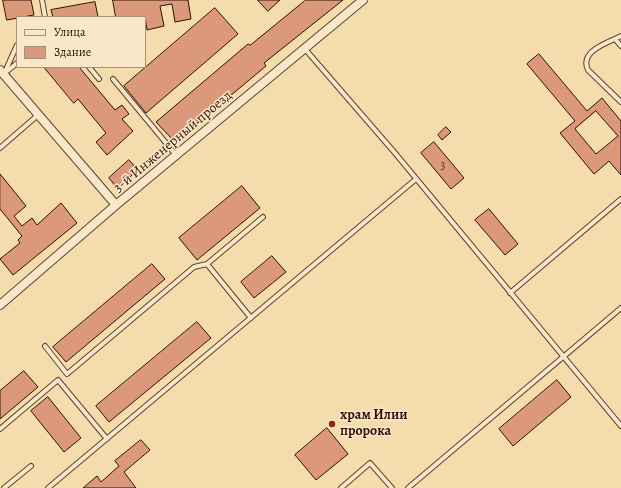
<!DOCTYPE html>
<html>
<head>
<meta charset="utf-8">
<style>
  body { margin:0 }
  #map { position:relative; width:621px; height:488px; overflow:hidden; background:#f5dcac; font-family:Alegreya,serif }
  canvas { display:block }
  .legend { position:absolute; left:16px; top:16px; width:130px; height:52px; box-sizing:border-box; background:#f8e8c9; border:1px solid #a8917a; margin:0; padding:5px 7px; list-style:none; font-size:12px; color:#2f0f04 }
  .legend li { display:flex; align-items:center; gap:8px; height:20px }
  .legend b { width:20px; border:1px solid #a8917a }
</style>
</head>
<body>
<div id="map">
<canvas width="621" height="488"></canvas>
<ul class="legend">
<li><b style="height:5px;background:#f8e8c9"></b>Улица</li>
<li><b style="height:11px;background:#db987b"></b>Здание</li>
</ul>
</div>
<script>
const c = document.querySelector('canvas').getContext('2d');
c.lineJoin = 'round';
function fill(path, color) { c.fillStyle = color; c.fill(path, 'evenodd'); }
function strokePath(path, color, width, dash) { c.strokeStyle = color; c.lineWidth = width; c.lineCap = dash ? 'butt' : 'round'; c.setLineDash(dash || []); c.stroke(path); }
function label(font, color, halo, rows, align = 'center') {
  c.font = font + ' Alegreya,serif'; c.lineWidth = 3; c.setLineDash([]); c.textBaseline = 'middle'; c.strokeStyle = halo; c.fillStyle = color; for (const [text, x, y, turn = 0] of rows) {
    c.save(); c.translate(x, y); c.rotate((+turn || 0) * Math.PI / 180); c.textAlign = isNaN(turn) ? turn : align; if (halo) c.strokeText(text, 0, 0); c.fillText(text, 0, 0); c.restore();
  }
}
const building = new Path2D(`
  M 3,0 L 31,0 L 34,15 L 7,20 Z
  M 113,0 L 188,0 L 191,19 L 175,22 L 172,4 L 160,6 L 164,26 L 147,30 L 145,17 L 116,17 Z
  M 258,0 L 280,0 L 268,11 Z
  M 306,0 L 343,0 L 264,63 L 266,66 L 175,142 L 156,122 L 248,44 L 250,45 Z
  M 95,2 L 98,17 L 53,17 L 51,10 Z
  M 215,8 L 238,34 L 146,113 L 124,86 Z
  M 539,54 L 587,111 L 602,98 L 621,121 L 621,175 L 609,161 L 594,174 L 560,133 L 575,121 L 527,64 ZM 596,111 L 618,136 L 596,154 L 575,129 Z
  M 44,67 L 79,67 L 115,110 L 122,105 L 129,114 L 122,119 L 133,131 L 107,155 L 96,142 L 106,133 L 78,99 L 74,103 Z
  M 446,127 L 451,132 L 442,140 L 438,135 Z
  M 434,142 L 464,178 L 451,189 L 421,153 Z
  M 129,160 L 138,170 L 117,188 L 109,178 Z
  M 0,174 L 26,206 L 14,216 L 22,226 L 32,218 L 37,225 L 61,203 L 77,223 L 13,275 L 0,259 L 20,243 L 18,240 L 22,236 L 0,209 Z
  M 242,186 L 260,208 L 197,260 L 179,238 Z
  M 489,209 L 518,244 L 505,255 L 475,220 Z
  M 272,256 L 286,272 L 254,298 L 241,282 Z
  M 152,264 L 165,279 L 66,362 L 53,347 Z
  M 197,322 L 211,338 L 109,422 L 96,406 Z
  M 24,371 L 38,387 L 0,419 L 0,391 Z
  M 557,380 L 571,397 L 513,446 L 499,429 Z
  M 48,397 L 81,438 L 64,452 L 31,411 Z
  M 327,428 L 348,454 L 316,480 L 295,455 Z
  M 141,440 L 150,450 L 124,472 L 136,488 L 83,488 L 97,476 L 101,482 L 119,466 L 115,461 Z`);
const lane = new Path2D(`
  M 42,0 L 45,17
  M 621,36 C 607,43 579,51 588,70 L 621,102
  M 615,39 L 621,46
  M 305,49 L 395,153 L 621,426
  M 89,67 L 99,79
  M 5,73 L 17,63
  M 4,74 L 17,45
  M 113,79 L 176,155
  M 0,148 L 38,115
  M 510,293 L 621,199
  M 251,318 L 207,264 L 263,217
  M 45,346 L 67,374 L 194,267 L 207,264
  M 0,429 L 58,380 L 107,439
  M 4,488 L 31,466
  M 48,488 L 416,179
  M 341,488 L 370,463 L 392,488
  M 408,488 L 621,308`);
const street = new Path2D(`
  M 0,70 L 116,205
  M 0,305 L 116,205 L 363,0`);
const markers = [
  [332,424,4,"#8f2418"]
];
const numberNames = [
  ["3",443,166]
];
const streetNames = [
  ["3-й Инженерный проезд",173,142,-40]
];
const poiNames = [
  ["храм Илии",340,416],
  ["пророка",340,432]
];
fill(building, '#db987b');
strokePath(building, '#2f0f04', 1);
strokePath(lane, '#60422e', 6);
strokePath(street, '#60422e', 10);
strokePath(lane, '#f8e8c9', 4);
strokePath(street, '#f8e8c9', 8);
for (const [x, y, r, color] of markers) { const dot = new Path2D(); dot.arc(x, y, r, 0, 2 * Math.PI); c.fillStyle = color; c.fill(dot); strokePath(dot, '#f8e8c9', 1.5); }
label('12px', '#5a3122', null, numberNames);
label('14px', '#2f0f04', '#f8e8c9', streetNames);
label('bold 14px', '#2f0f04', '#f8e8c9', poiNames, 'left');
</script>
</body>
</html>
